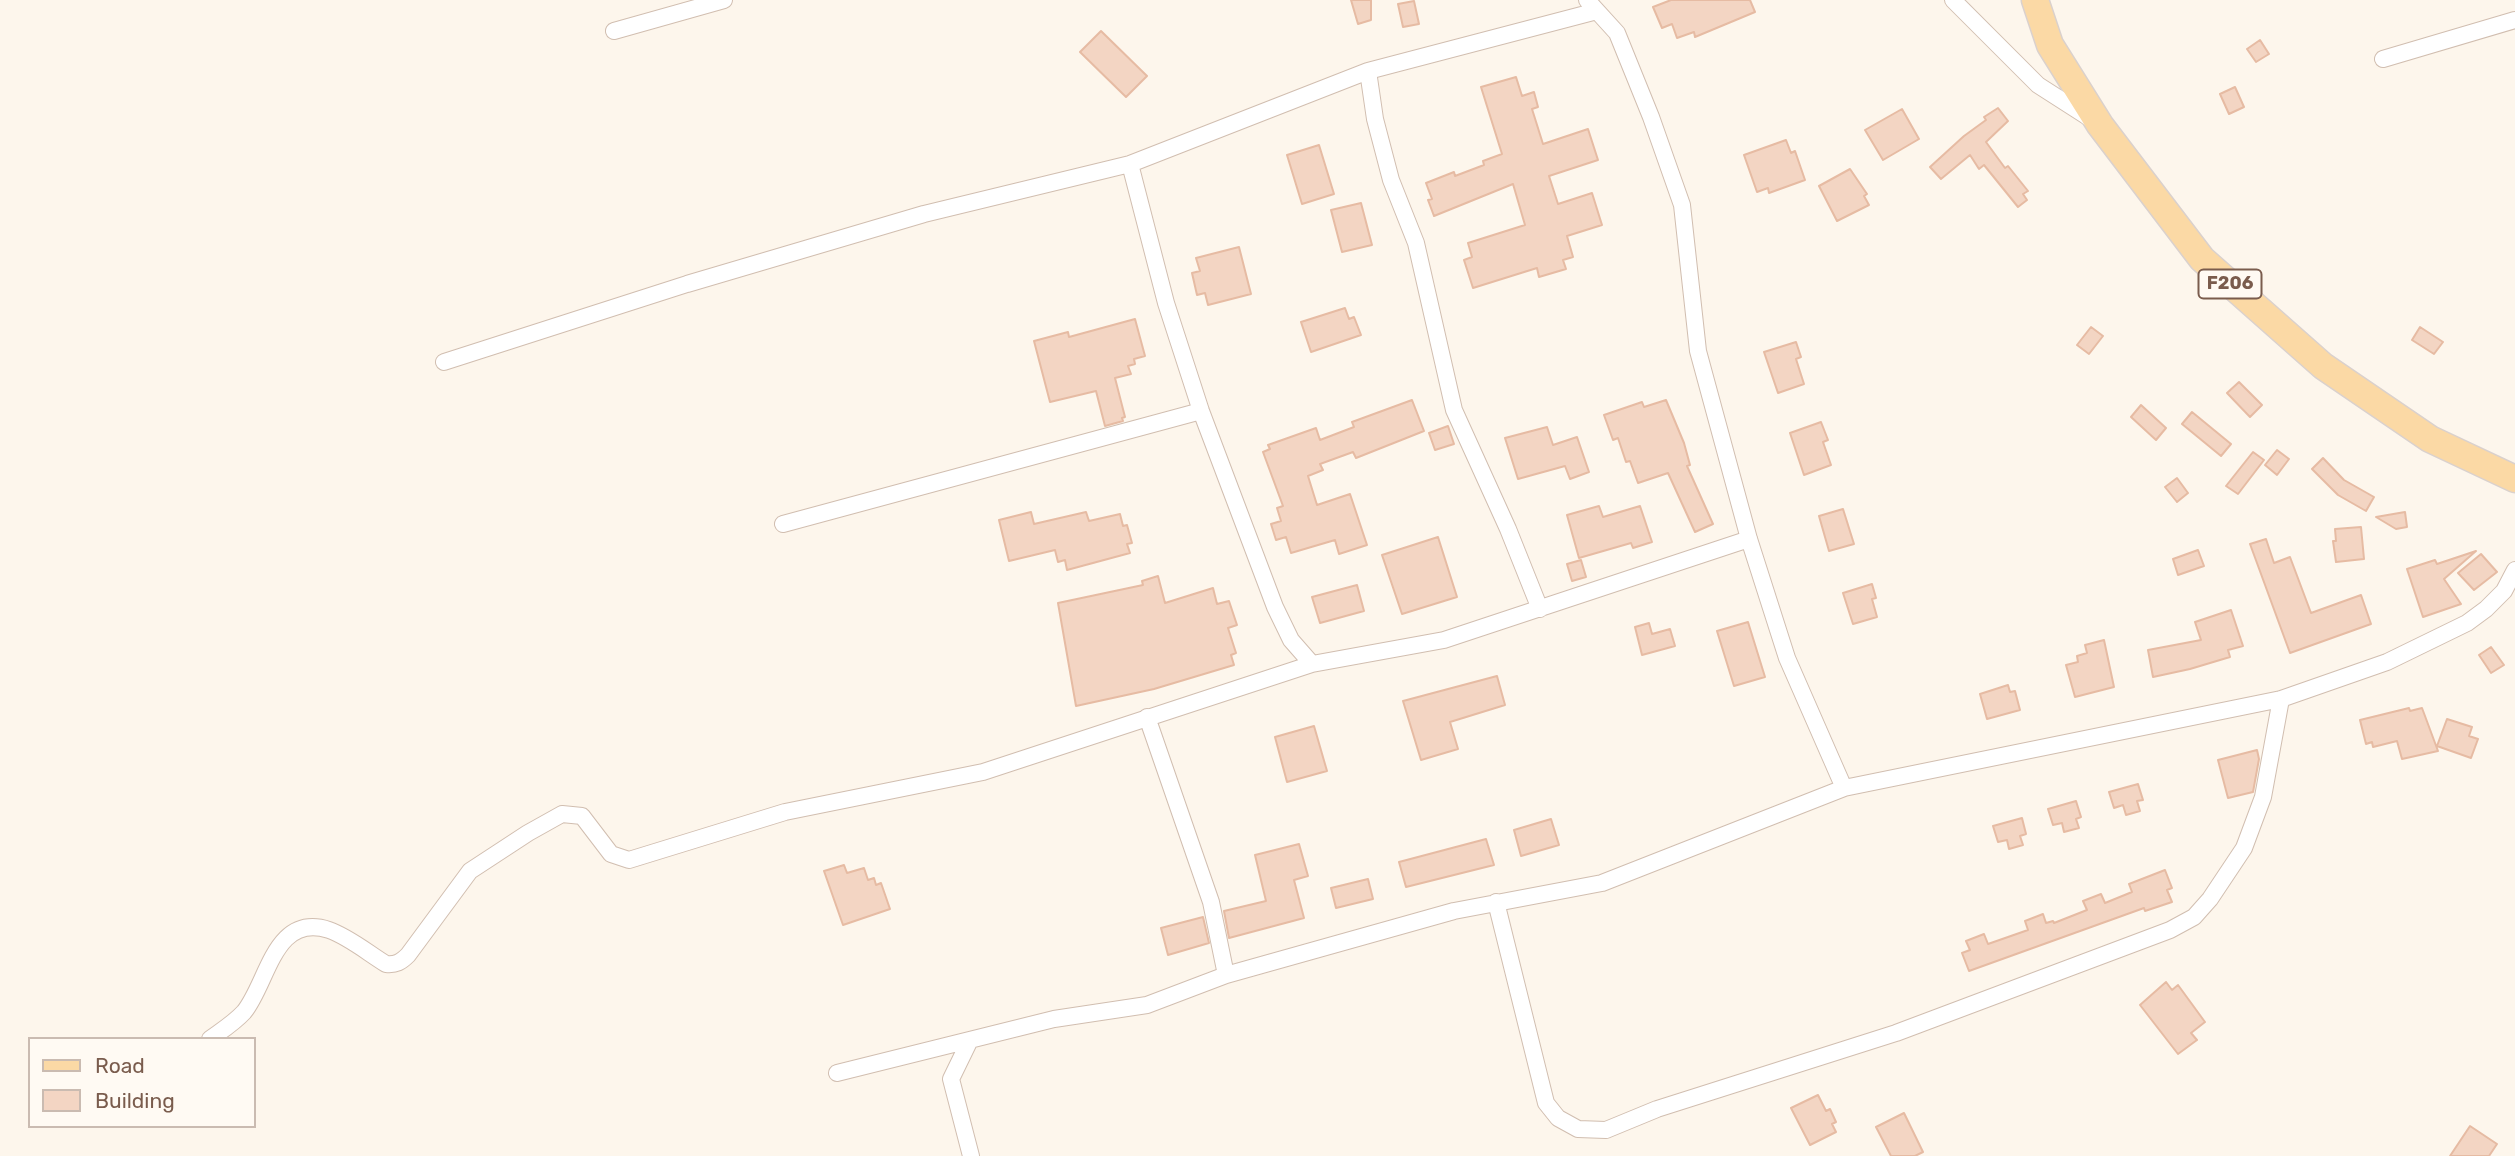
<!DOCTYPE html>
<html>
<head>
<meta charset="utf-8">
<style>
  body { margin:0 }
  #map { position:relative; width:2515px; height:1156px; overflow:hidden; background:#fdf6ec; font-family:Rubik,sans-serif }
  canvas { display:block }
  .legend { position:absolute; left:28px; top:1037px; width:228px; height:91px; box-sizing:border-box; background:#fffaf3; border:2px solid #cabbb1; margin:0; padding:9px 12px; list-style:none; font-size:21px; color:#7a5c4d }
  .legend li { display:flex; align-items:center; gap:14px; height:35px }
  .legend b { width:35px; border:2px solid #cabbb1 }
</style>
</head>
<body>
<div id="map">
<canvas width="2515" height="1156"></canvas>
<ul class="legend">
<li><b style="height:9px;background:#fbd9a5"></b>Road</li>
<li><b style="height:19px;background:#f3d5c3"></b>Building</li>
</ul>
</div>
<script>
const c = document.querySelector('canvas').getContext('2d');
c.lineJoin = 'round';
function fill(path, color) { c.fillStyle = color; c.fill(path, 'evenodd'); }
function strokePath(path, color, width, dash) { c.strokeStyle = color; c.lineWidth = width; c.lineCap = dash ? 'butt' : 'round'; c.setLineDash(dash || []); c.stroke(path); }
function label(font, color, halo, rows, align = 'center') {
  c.font = font + ' Rubik,sans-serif'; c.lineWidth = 7; c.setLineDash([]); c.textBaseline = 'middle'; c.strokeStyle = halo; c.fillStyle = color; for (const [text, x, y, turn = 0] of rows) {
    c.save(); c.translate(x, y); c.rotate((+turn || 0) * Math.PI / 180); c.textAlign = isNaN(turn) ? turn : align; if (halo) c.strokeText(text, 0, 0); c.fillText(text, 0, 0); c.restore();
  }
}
const building = new Path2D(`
  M 1351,0 L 1371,0 L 1371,20 L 1358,24 Z
  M 1671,0 L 1750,0 L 1755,12 L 1695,37 L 1694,32 L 1677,38 L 1672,24 L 1662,28 L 1653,7 Z
  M 1414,1 L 1419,24 L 1403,27 L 1398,4 Z
  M 1101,31 L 1147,76 L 1126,97 L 1080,52 Z
  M 2260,40 L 2269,54 L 2256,62 L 2247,49 Z
  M 1516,77 L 1522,96 L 1534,92 L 1538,107 L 1532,109 L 1543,144 L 1588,129 L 1598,160 L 1549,176 L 1558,204 L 1592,193 L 1602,225 L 1567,236 L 1573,257 L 1563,260 L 1566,269 L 1539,277 L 1537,268 L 1473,288 L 1464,260 L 1472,257 L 1468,243 L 1525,225 L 1513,184 L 1434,216 L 1428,200 L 1432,199 L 1426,183 L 1454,172 L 1455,176 L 1484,165 L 1483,161 L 1502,154 L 1481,87 Z
  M 2235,87 L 2244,107 L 2229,114 L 2220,94 Z
  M 1998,108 L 2008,121 L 1986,142 L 2005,168 L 2008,166 L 2028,191 L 2023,194 L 2027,200 L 2018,207 L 1984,165 L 1979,169 L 1970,155 L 1941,179 L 1930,167 L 1964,136 L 1986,120 L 1984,117 Z
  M 1902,109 L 1919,139 L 1883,160 L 1865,130 Z
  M 1786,140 L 1791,153 L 1795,151 L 1805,180 L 1769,193 L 1768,188 L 1757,192 L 1744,155 Z
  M 1319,145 L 1334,194 L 1302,204 L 1287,155 Z
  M 1850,169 L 1867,194 L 1864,196 L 1869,205 L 1837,221 L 1819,186 Z
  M 1361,203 L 1372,245 L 1342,252 L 1331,210 Z
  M 1239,247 L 1251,294 L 1208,305 L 1205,293 L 1197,295 L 1192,273 L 1200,271 L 1196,258 Z
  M 1345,308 L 1349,319 L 1354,317 L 1361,335 L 1311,352 L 1301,322 Z
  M 1135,319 L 1145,356 L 1134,359 L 1135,364 L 1128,366 L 1131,374 L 1115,378 L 1125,417 L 1122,418 L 1123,421 L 1105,426 L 1096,391 L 1050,402 L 1034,341 L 1068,332 L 1069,337 Z
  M 2091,327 L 2103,336 L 2089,354 L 2077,345 Z
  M 2420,327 L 2443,342 L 2434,354 L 2412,340 Z
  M 1796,342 L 1801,357 L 1796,359 L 1804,384 L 1778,393 L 1764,352 Z
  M 2239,382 L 2262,405 L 2250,417 L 2227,393 Z
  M 1412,400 L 1424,431 L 1356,458 L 1353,452 L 1320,464 L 1323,470 L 1308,476 L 1317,505 L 1350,494 L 1367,545 L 1339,554 L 1335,540 L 1291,553 L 1286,537 L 1276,540 L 1271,524 L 1281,521 L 1277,508 L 1283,506 L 1263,452 L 1270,449 L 1268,445 L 1316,428 L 1320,440 L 1354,427 L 1352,422 Z
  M 1666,400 L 1684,443 L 1690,465 L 1687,466 L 1713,524 L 1695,532 L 1668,473 L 1638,483 L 1630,461 L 1626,462 L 1618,438 L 1613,440 L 1604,415 L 1642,402 L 1644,407 Z
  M 2141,405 L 2166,428 L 2156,440 L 2131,417 Z
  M 2192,412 L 2231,444 L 2221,456 L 2182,424 Z
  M 1821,422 L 1828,440 L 1823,442 L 1831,465 L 1804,475 L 1790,433 Z
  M 1448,426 L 1454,444 L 1435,450 L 1429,433 Z
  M 1547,427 L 1553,445 L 1577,437 L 1589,472 L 1570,479 L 1565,466 L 1518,479 L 1505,438 Z
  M 2277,450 L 2289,459 L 2277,475 L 2265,465 Z
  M 2253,452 L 2264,460 L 2238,494 L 2226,486 Z
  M 2323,458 L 2344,480 L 2374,497 L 2366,511 L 2338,495 L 2312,469 Z
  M 2177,478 L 2188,493 L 2177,502 L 2165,487 Z
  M 1599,506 L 1603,517 L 1640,506 L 1652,542 L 1633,548 L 1631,543 L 1579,558 L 1567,515 Z
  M 1843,509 L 1854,544 L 1829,551 L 1819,516 Z
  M 1031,512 L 1034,524 L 1086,512 L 1089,521 L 1120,514 L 1123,526 L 1127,525 L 1132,543 L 1127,544 L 1130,553 L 1067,570 L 1065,560 L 1058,562 L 1055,550 L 1009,561 L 999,520 Z
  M 2405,512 L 2407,527 L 2396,529 L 2376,517 Z
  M 2361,527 L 2364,559 L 2336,562 L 2333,541 L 2336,541 L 2335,529 Z
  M 1438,537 L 1457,597 L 1402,614 L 1382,555 Z
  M 2266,539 L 2274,563 L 2290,557 L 2311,613 L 2361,595 L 2371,624 L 2290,653 L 2250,544 Z
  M 2198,550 L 2204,566 L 2178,575 L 2173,559 Z
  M 2476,551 L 2444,579 L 2461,604 L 2423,617 L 2407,569 L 2435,560 L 2437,564 Z
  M 2481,554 L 2497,572 L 2474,590 L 2458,573 Z
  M 1581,560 L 1586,577 L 1572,581 L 1567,564 Z
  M 1158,576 L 1165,603 L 1213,588 L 1217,604 L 1229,601 L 1237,625 L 1228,628 L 1236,653 L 1231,655 L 1234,665 L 1154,689 L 1076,706 L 1058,603 L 1143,585 L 1142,581 Z
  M 1872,584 L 1876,598 L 1872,599 L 1877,617 L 1853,624 L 1843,593 Z
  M 1357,585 L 1364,611 L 1320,623 L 1312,597 Z
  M 2231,610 L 2243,646 L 2228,650 L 2230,657 L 2190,669 L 2153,677 L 2148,650 L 2201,640 L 2195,622 Z
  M 1748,622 L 1765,677 L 1734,686 L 1717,631 Z
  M 1649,623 L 1652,634 L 1670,629 L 1675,646 L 1642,655 L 1635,627 Z
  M 2104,640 L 2114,687 L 2075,697 L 2066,665 L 2078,662 L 2077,656 L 2087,653 L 2085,645 Z
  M 2491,647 L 2504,665 L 2491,673 L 2479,655 Z
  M 1497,676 L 1505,705 L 1450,722 L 1458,749 L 1421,760 L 1403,701 Z
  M 2008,685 L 2010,692 L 2015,691 L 2020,710 L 1987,719 L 1980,694 Z
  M 2409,708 L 2410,711 L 2422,708 L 2438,751 L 2402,759 L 2397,741 L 2373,747 L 2372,742 L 2366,744 L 2360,720 Z
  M 2447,719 L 2472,727 L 2469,736 L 2478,739 L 2471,758 L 2437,746 Z
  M 1314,726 L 1327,771 L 1287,782 L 1275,737 Z
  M 2257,750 L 2259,759 L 2253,792 L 2228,798 L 2218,760 Z
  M 2138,784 L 2143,800 L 2137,801 L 2140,811 L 2126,815 L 2123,805 L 2114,808 L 2109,792 Z
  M 2076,801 L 2081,817 L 2076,819 L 2079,828 L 2064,832 L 2062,823 L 2053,825 L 2048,809 Z
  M 2022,818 L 2026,834 L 2020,836 L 2023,845 L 2009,849 L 2007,840 L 1998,842 L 1993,826 Z
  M 1551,819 L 1559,845 L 1521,856 L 1514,830 Z
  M 1486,839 L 1494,865 L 1406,887 L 1399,862 Z
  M 1299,844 L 1308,876 L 1294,880 L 1304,918 L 1229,938 L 1224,911 L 1266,901 L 1255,855 Z
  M 844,865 L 847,873 L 864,868 L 868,880 L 874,878 L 876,885 L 881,883 L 890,909 L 843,925 L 824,871 Z
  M 2165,870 L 2172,888 L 2167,890 L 2172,902 L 2145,911 L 2144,908 L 1969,971 L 1962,953 L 1970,950 L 1966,941 L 1984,934 L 1988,944 L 2028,930 L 2025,921 L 2043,914 L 2046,923 L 2053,921 L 2054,923 L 2087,910 L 2083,901 L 2101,894 L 2105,903 L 2132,892 L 2129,884 Z
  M 1368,879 L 1373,899 L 1336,908 L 1331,888 Z
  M 1203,917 L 1209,943 L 1168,955 L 1161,928 Z
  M 2166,982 L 2172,990 L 2178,985 L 2205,1022 L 2191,1033 L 2197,1040 L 2178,1054 L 2140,1005 Z
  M 1818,1095 L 1826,1111 L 1830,1109 L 1836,1122 L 1832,1124 L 1836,1132 L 1810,1145 L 1791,1108 Z
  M 1904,1113 L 1923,1152 L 1915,1156 L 1891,1156 L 1876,1127 Z
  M 2470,1126 L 2497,1144 L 2489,1156 L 2450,1156 Z`);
const minor = new Path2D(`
  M 1587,0 L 1617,33 L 1651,117 L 1682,205 L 1698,351 L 1749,539 L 1787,658 L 1844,788
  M 1953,0 L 2038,85 L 2091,119
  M 614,31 L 724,0
  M 2383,59 L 2515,20
  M 1368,71 L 1375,119 L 1391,180 L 1416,243 L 1454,410 L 1508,529 L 1540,609
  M 1130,164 L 1166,303 L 1201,411 L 1275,607 L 1291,640 L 1312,664
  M 444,362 L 687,284 L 924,214 L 1130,164 L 1368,71 L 1597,11
  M 783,524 L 1201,411
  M 1147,717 L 1211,902 L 1226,975
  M 1496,902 L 1546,1103 L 1558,1118 L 1578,1129 L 1606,1130 L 1657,1109 L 1896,1033 L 2170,930 L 2194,917 L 2210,899 L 2244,848 L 2263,797 L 2281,699
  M 210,1039 C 221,1031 234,1023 244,1012 C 268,983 274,912 329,930 C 349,937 368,953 386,964 C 396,965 401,962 408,955 L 470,871 L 528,833 L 562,814 L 582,816 L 611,854 L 629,860 L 785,812 L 983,772 L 1312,664 L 1444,640 L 1749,539
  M 969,1042 L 951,1079 L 971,1156
  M 837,1073 L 1054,1019 L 1147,1005 L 1226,975 L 1454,911 L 1602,883 L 1844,788 L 2281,699 L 2387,662 L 2467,623 L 2486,609 L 2504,591 L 2515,570`);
const primary = new Path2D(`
  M 2035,0 L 2050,45 L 2100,125 L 2202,259 L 2323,366 L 2430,439 L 2515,479`);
const shields = [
  [2230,284,63]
];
const shieldNames = [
  ["F206",2230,284]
];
fill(building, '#f3d5c3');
strokePath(building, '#e6bba3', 2);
strokePath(minor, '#d1beb0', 18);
strokePath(primary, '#dad1cd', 29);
strokePath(minor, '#fff', 16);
strokePath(primary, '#fbd9a5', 26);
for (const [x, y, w] of shields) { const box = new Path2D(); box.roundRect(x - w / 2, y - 14.5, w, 29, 5); c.fillStyle = '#fffaf3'; c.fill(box); strokePath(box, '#7a5c4d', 2); }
label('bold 18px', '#7a5c4d', null, shieldNames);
</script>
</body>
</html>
